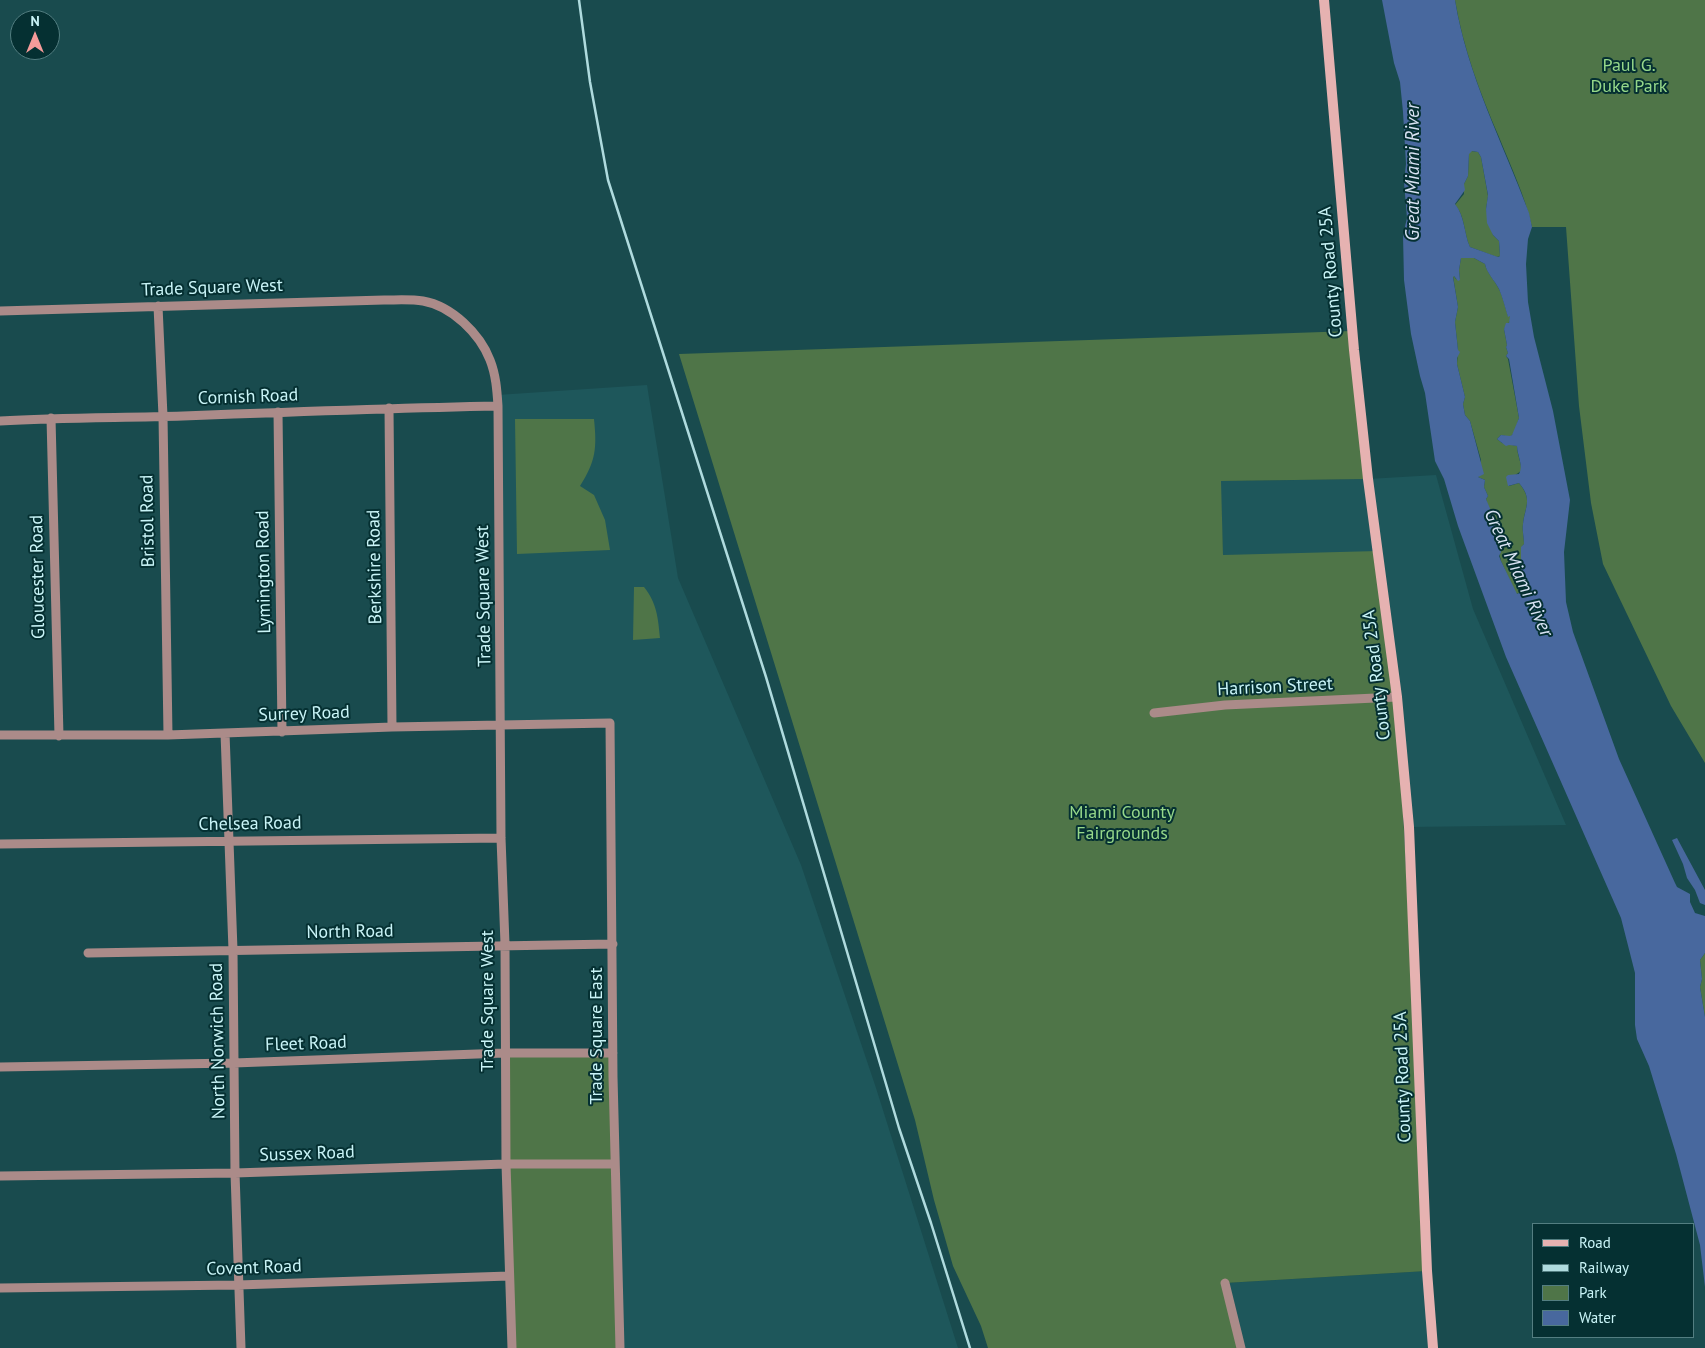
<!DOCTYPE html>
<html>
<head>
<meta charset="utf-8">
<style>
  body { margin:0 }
  #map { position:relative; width:1705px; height:1348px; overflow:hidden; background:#194b4e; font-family:"PT Sans",sans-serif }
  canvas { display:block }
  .legend { position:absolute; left:1532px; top:1223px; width:162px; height:115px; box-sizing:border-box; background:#053032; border:1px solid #537e81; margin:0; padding:6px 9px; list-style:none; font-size:15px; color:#c9f4f7 }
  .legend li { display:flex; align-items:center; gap:10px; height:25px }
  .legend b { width:25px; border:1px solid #537e81 }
  .north { position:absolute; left:10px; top:10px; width:50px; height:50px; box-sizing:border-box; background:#053032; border:1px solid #537e81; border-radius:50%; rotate:0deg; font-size:14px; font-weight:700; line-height:20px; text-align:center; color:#c9f4f7 }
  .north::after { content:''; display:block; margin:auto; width:18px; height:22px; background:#f59b9a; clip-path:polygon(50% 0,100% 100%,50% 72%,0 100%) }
</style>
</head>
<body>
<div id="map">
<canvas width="1705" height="1348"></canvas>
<ul class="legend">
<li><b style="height:6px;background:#e6b2b1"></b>Road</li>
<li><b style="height:6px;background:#afdbde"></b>Railway</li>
<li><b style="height:14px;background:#4f7548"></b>Park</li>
<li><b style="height:14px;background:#48689e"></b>Water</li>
</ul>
<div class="north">N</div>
</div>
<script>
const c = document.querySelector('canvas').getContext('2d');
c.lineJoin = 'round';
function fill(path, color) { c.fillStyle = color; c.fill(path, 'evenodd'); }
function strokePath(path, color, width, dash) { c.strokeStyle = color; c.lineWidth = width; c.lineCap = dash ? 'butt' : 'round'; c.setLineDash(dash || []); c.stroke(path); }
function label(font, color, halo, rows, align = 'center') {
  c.font = font + ' "PT Sans",sans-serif'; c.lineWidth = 4; c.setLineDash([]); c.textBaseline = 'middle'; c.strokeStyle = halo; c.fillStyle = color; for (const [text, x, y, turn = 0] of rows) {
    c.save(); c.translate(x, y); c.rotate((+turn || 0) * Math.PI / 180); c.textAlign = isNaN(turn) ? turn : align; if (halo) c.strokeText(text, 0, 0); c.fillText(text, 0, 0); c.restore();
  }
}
const built = new Path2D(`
  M 647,385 L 678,578 L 801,865 L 876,1088 L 958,1348 L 620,1348 L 610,723 L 501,725 L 497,395 Z
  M 1436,475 L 1473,609 L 1566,825 L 1409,827 L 1223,556 L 1220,481 L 1368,479 Z
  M 1427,1271 L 1433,1348 L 1241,1348 L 1225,1283 Z`);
const green = new Path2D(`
  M 1455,0 L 1705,0 L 1705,763 L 1671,706 L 1603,564 L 1591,503 L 1579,406 L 1566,227 L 1532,227 C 1525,196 1511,167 1499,137 C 1480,93 1463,48 1455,0 Z
  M 1471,151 L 1478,152 L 1481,157 L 1488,196 L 1486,209 L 1493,235 L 1499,241 L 1500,256 L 1497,257 L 1470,247 C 1464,234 1465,215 1455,205 L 1464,194 L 1464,184 L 1468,176 L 1469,153 Z
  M 1461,258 L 1474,258 L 1485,264 C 1486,271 1495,281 1499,289 C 1503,297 1505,307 1508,316 L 1510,315 L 1510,321 L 1504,329 L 1507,345 L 1506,347 L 1508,353 L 1506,356 L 1508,359 L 1519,418 L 1514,433 L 1510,437 L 1501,435 L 1497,439 L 1502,443 L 1517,446 C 1517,455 1522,463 1521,471 L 1508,480 L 1509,486 L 1519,483 C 1533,500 1525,506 1523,524 C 1522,530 1524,537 1524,544 L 1521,548 L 1521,582 L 1519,593 L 1516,594 L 1501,561 L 1486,499 L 1488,496 L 1484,487 L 1485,480 L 1478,477 L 1481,460 L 1470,421 L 1465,415 L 1463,404 L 1465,397 L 1457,364 L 1458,350 L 1455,322 L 1458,307 L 1453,276 L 1454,276 L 1456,279 L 1460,280 L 1459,270 Z
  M 1352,331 L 1368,479 L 1221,481 L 1223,555 L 1378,551 L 1397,697 L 1427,1271 L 1225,1283 L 1241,1348 L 988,1348 L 981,1326 L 953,1266 L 934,1200 L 915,1120 L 679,354 Z
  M 515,419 L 594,419 C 597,448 596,461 580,486 L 594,495 L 605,520 L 610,550 L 517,554 Z
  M 634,587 L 644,587 C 657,603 658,618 660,638 L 633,640 Z
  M 1705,953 L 1705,1017 L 1700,987 L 1702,979 L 1700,960 Z
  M 504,1053 L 613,1053 L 620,1348 L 512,1348 Z`);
const water = new Path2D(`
  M 1382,0 L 1455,0 C 1467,75 1503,143 1529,213 L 1532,227 L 1528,239 L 1526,264 L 1528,302 L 1534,337 L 1553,411 L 1570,500 L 1564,552 L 1566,602 L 1573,632 L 1619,759 L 1675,883 L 1677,887 L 1690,894 L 1690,902 L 1695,913 L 1705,916 L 1705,953 L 1700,960 L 1702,979 L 1700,987 L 1705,1017 L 1705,1287 L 1700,1245 L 1676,1154 L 1649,1066 L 1637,1039 L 1635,1025 L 1635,973 L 1621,918 L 1506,657 L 1458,526 L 1444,479 L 1435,461 L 1425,393 L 1420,376 L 1411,334 L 1404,280 L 1403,235 L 1407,218 L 1404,182 L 1406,164 L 1403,112 L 1400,82 L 1394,63 ZM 1472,151 L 1478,152 L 1481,157 L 1488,195 L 1486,209 L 1487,223 L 1493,235 L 1499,241 L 1500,256 L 1498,257 L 1470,247 C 1464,234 1465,216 1455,204 L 1465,190 L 1464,184 L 1468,176 L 1469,154 ZM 1461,258 L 1474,258 L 1485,264 C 1486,272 1495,281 1499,289 C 1503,298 1505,308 1508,317 L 1510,316 L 1509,323 L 1506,323 L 1504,329 L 1507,345 L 1506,347 L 1508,353 L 1506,356 L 1509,359 L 1519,418 L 1512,435 L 1510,436 L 1501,435 L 1497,439 L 1506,446 L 1509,445 L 1517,446 C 1517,455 1524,466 1519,474 L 1508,475 L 1506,477 L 1508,486 L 1519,483 C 1533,499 1525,507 1523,524 C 1522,530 1524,537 1524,544 L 1521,547 L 1521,572 L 1518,574 L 1521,582 L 1519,593 L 1517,594 L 1501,561 L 1499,556 L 1501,552 L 1494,518 L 1486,499 L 1488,496 L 1484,487 L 1485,480 L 1478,477 L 1484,474 L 1470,421 L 1465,415 L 1463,404 L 1465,397 L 1457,364 L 1457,358 L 1460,352 L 1458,350 L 1455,322 L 1458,307 L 1453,277 L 1454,276 L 1458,281 L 1460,280 L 1459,270 Z
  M 1677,838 L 1705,890 L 1705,905 L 1700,903 L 1695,890 L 1687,878 L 1683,864 L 1672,840 Z`);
const minor = new Path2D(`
  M 158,306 L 163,416 L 168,735
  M 0,311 L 384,300 C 397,300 411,299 423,301 C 452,306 480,334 490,360 C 496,375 497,391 498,406 L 501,838 L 505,944 L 506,1164 L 512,1348
  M 389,408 L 392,727
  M 278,412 L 282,732
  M 51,418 L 59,736
  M 0,421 C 61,417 122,418 183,416 C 288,412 393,408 498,406
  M 1154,713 L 1225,705 L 1397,697
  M 225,733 L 233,950 L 235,1173 L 241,1348
  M 0,735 L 168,735 L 392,727 L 610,723 L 613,1077 L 620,1348
  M 0,844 L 501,838
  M 88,953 L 613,944
  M 0,1067 L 234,1063 L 504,1053 L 613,1053
  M 0,1176 L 235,1173 L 506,1164 L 615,1164
  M 1225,1283 L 1241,1348
  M 0,1288 L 238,1285 L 509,1276`);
const secondary = new Path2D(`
  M 1324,0 L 1354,350 L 1368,479 L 1397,697 L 1409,827 L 1427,1271 L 1433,1348`);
const rail = new Path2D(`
  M 579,0 L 590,82 L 608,180 L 766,677 L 899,1128 L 931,1223 L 970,1348`);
const parkNames = [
  ["Paul G.",1629,66],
  ["Duke Park",1629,87],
  ["Miami County",1122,813],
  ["Fairgrounds",1122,834]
];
const streetNames = [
  ["County Road 25A",1331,272,-95],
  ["Trade Square West",212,288,-2],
  ["Cornish Road",248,397,-2],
  ["Bristol Road",148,521,-91],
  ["Berkshire Road",375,567,-91],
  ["Lymington Road",264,572,-91],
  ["Gloucester Road",38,577,-91],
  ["Trade Square West",484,596,-91],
  ["County Road 25A",1377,675,-97],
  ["Harrison Street",1275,687,-3],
  ["Surrey Road",304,714,-2],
  ["Chelsea Road",250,824,-1],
  ["North Road",350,932,-1],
  ["Trade Square West",488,1001,-90],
  ["Trade Square East",597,1036,-90],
  ["North Norwich Road",218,1041,-91],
  ["Fleet Road",306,1044,-2],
  ["County Road 25A",1403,1077,-92],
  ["Sussex Road",307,1154,-2],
  ["Covent Road",254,1268,-2]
];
const waterNames = [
  ["Great Miami River",1414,172,-90],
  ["Great Miami River",1518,573,65]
];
fill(built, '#1e575b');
fill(green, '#4f7548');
fill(water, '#48689e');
strokePath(minor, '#ab8b89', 9);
strokePath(secondary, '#e6b2b1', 10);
strokePath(rail, '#afdbde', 2.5);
label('18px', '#96d88a', '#053032', parkNames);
label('18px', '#c9f4f7', '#053032', streetNames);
label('italic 19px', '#d9e3f4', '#053032', waterNames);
</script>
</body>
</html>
